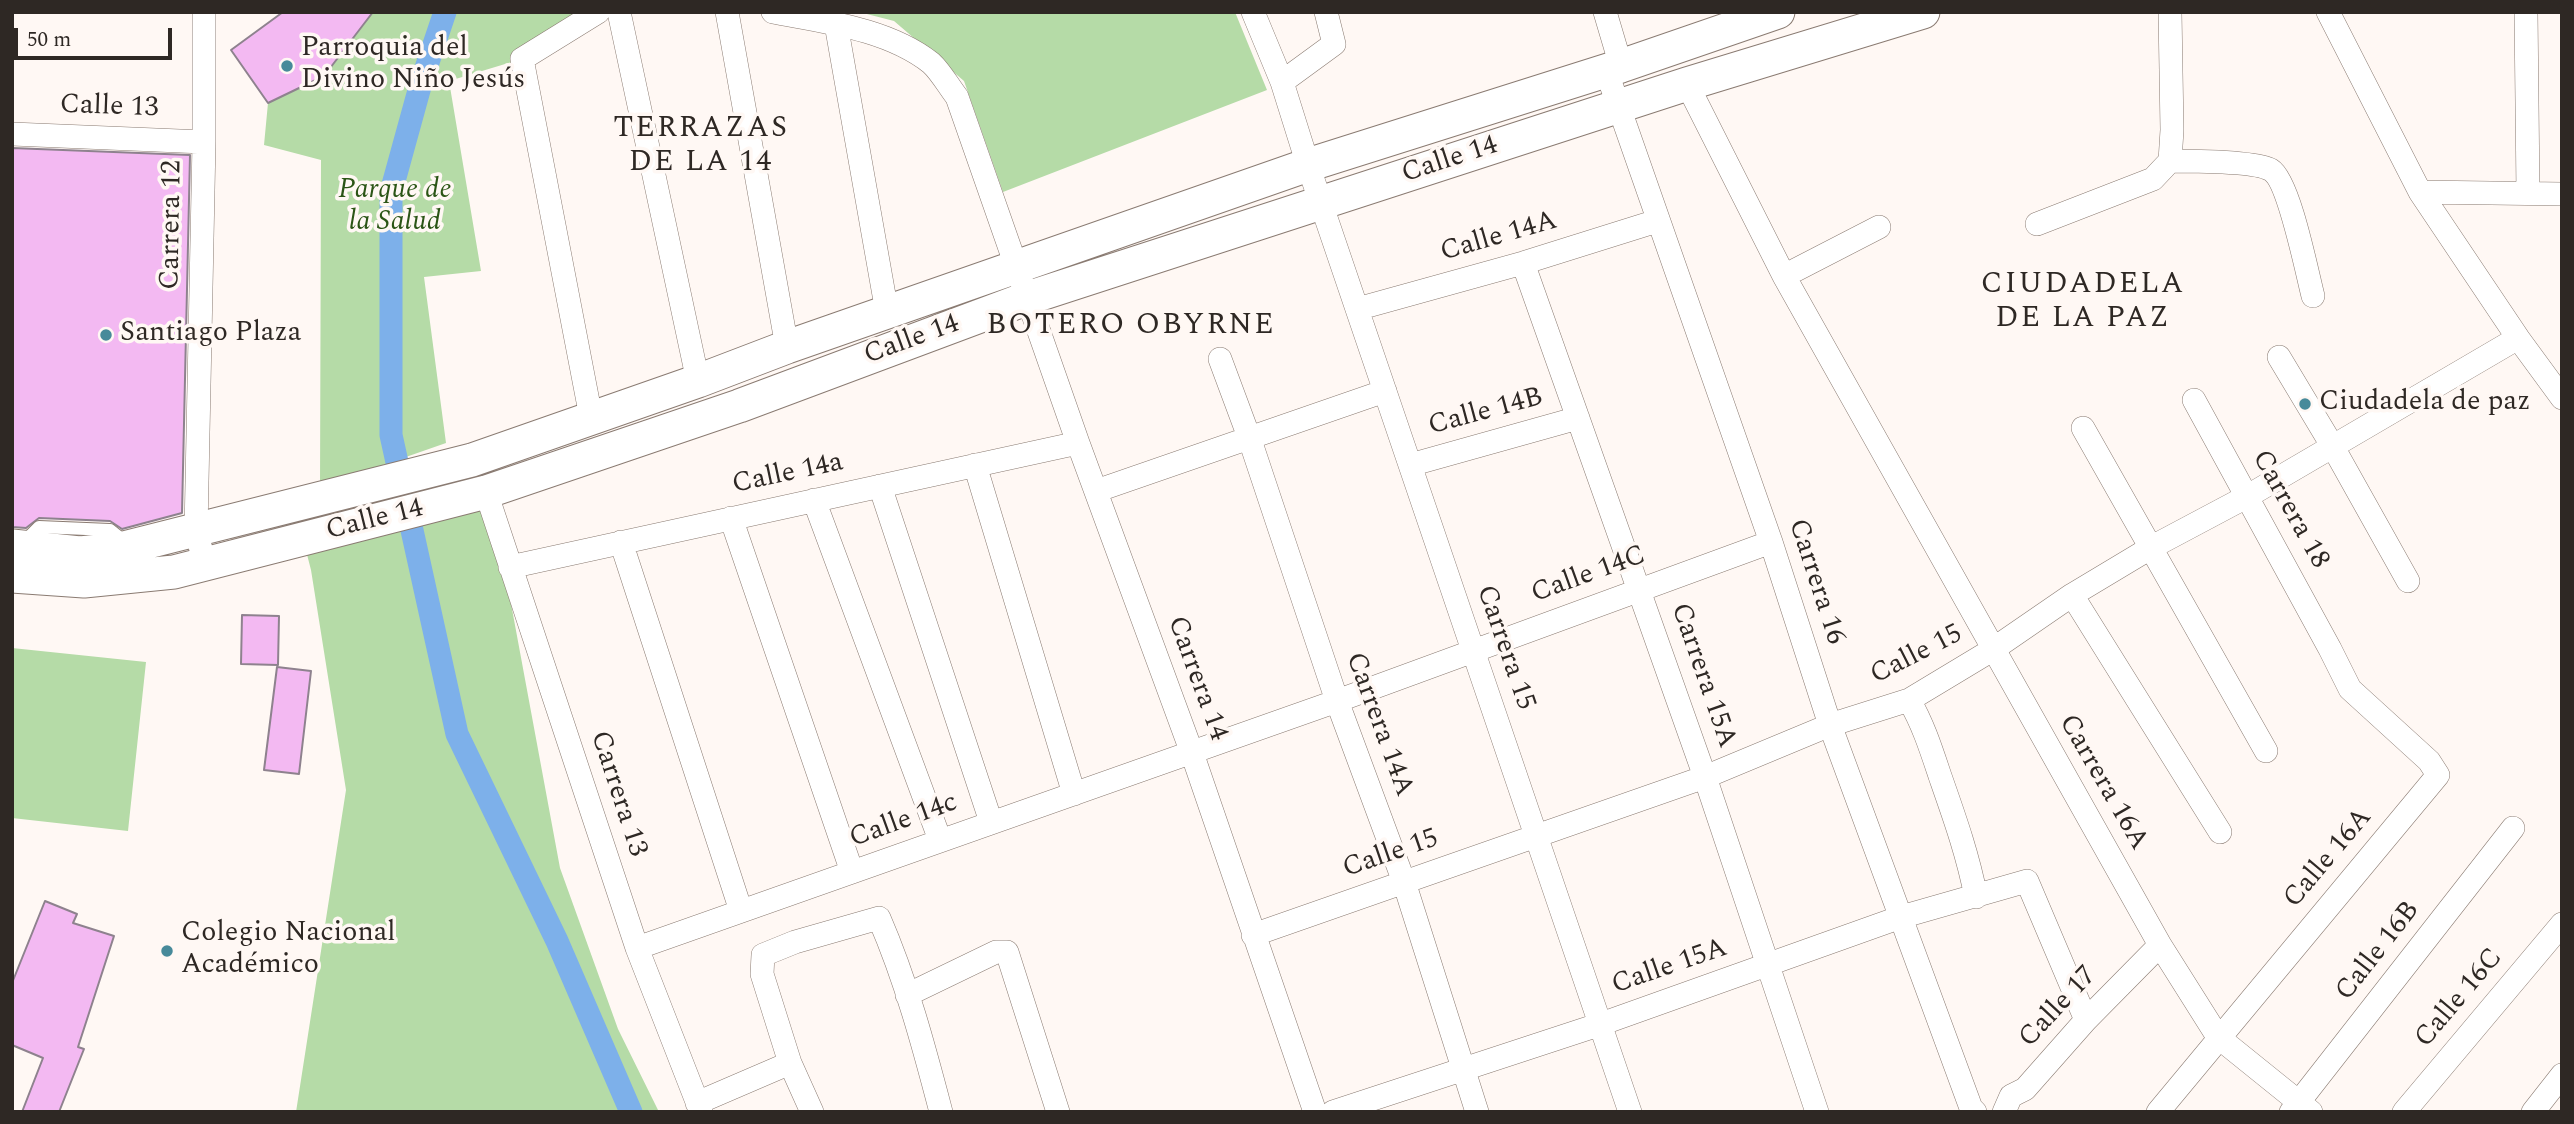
<!DOCTYPE html>
<html>
<head>
<meta charset="utf-8">
<style>
  body { margin:0 }
  #map { position:relative; width:2574px; height:1124px; overflow:hidden; background:#fff8f4; font-family:Spectral,serif }
  canvas { display:block }
  .frame { position:absolute; inset:0; border:14px solid #2e2824; pointer-events:none }
  .scale { position:absolute; left:14px; top:28px; width:158px; height:32px; box-sizing:border-box; border:4px solid #2e2824; border-top:0; padding-left:9px; font-size:21px; line-height:24px; white-space:nowrap; color:#2e2824; -webkit-text-stroke:5px #fff8f4; paint-order:stroke }
</style>
</head>
<body>
<div id="map">
<canvas width="2574" height="1124"></canvas>
<div class="frame"></div>
<div class="scale">50 m</div>
</div>
<script>
const c = document.querySelector('canvas').getContext('2d');
c.lineJoin = 'round';
function fill(path, color) { c.fillStyle = color; c.fill(path, 'evenodd'); }
function strokePath(path, color, width, dash) { c.strokeStyle = color; c.lineWidth = width; c.lineCap = dash ? 'butt' : 'round'; c.setLineDash(dash || []); c.stroke(path); }
function label(font, color, halo, rows, align = 'center') {
  c.font = font + ' Spectral,serif'; c.lineWidth = 7; c.setLineDash([]); c.textBaseline = 'middle'; c.strokeStyle = halo; c.fillStyle = color; for (const [text, x, y, turn = 0] of rows) {
    c.save(); c.translate(x, y); c.rotate((+turn || 0) * Math.PI / 180); c.textAlign = isNaN(turn) ? turn : align; if (halo) c.strokeText(text, 0, 0); c.fillText(text, 0, 0); c.restore();
  }
}
const green = new Path2D(`
  M 367,12 L 585,12 L 515,61 L 449,81 L 481,271 L 424,277 L 446,443 L 320,487 L 321,160 L 264,145 L 268,103 L 324,76 L 366,22 Z
  M 859,12 L 1235,12 L 1267,90 L 1003,192 L 964,81 L 894,21 Z
  M 486,492 L 512,609 L 560,868 L 618,1029 L 659,1112 L 296,1112 L 346,790 L 311,570 L 303,539 Z
  M 12,648 L 146,662 L 128,831 L 12,818 Z`);
const canal = new Path2D(`
  M 445,12 L 421,83 L 391,192 L 391,435 L 457,734 L 557,941 L 631,1112`);
const building = new Path2D(`
  M 283,12 L 373,12 L 324,76 L 268,103 L 231,50 Z
  M 12,148 L 190,155 L 182,513 L 122,529 L 110,521 L 39,518 L 26,528 L 12,527 Z
  M 242,615 L 279,616 L 278,665 L 241,664 Z
  M 277,667 L 311,671 L 299,774 L 264,770 Z
  M 45,901 L 77,914 L 73,923 L 114,936 L 78,1047 L 84,1049 L 59,1112 L 22,1112 L 43,1058 L 12,1045 L 12,983 Z`);
const lane = new Path2D(`
  M 24,542 L 39,527 L 110,530 L 125,542`);
const street = new Path2D(`
  M 204,12 L 204,142 L 196,531 L 205,564
  M 619,12 L 698,381
  M 727,12 L 787,347
  M 773,12 C 826,22 888,29 931,63 C 941,72 949,87 957,97 L 1078,443 L 1192,753 L 1315,1112
  M 1253,12 L 1282,82 L 1308,165 L 1630,1112
  M 1605,12 L 1621,66
  M 2328,12 L 2420,192 L 2518,338 L 2562,398
  M 2526,12 L 2528,193
  M 836,24 L 887,312
  M 1606,70 L 1771,542 L 1830,725 L 1971,1108 L 1975,1112
  M 1282,82 L 1334,44 L 1326,12
  M 1687,84 L 1784,276 L 2160,945 L 2218,1037 L 2311,1112
  M 12,134 L 204,142
  M 2170,161 C 2190,161 2256,161 2271,170 C 2289,181 2307,273 2313,296
  M 2420,192 L 2562,194
  M 2037,224 L 2153,179 L 2170,161 L 2172,130 L 2170,12
  M 1523,263 L 1705,777 L 1817,1112
  M 1784,276 L 1879,227
  M 1357,309 L 1523,263 L 1657,221
  M 2279,357 L 2333,447 L 2408,581
  M 1220,359 L 1249,437 L 1337,701 L 1404,882 L 1477,1112
  M 591,417 L 522,59 L 598,12
  M 2083,428 L 2266,751
  M 975,465 L 1074,794
  M 1410,465 L 1578,418
  M 880,486 L 991,822
  M 1096,491 L 1385,391
  M 486,492 L 637,948 L 701,1112
  M 814,500 L 940,840
  M 731,518 L 852,872
  M 621,542 L 741,911
  M 510,567 L 1078,443
  M 2072,595 L 2220,832
  M 1909,700 C 1923,724 1931,749 1940,776 C 1954,816 1968,855 1976,897
  M 1253,935 L 1705,777 L 1830,725 L 1909,700 L 1992,650 L 2072,595 L 2152,547 L 2248,496 L 2518,338
  M 637,948 L 1337,701 L 1771,542
  M 907,995 L 996,952 L 1007,952 L 1058,1112
  M 790,1063 L 762,974 L 763,955 L 795,942 L 879,918 C 906,980 924,1047 941,1112
  M 697,1103 L 790,1063 L 812,1112
  M 1333,1112 L 1601,1024 L 1901,917 L 2027,881 L 2086,1020
  M 2004,1112 L 2011,1096 L 2025,1089 L 2086,1020 L 2160,945
  M 2158,1112 L 2438,775 L 2429,761 L 2350,689 L 2330,649 L 2194,400
  M 2291,1112 L 2513,828
  M 2404,1112 L 2562,924
  M 2533,1112 L 2562,1075`);
const secondary = new Path2D(`
  M 12,546 L 80,553 L 120,549 L 472,460 L 698,381 L 787,347 L 1308,165 L 1621,66 L 1778,12
  M 12,576 L 84,581 L 174,572 L 486,492 L 739,406 L 1028,298 L 1687,84 L 1923,12`);
const markers = [
  [287,66,7,"#478a9a"],
  [106,335,7,"#478a9a"],
  [2305,404,7,"#478a9a"],
  [167,951,7,"#478a9a"]
];
const poiNames = [
  ["Parroquia del",301,50],
  ["Divino Niño Jesús",301,82],
  ["Santiago Plaza",120,335],
  ["Ciudadela de paz",2319,404],
  ["Colegio Nacional",181,935],
  ["Académico",181,967]
];
const streetNames = [
  ["Calle 13",109,108,2],
  ["Calle 14",1450,161,-18],
  ["Carrera 12",173,225,-89],
  ["Calle 14A",1499,238,-16],
  ["Calle 14",912,341,-20],
  ["Calle 14B",1486,413,-15],
  ["Calle 14a",788,475,-12],
  ["Carrera 18",2289,510,61],
  ["Calle 14",375,521,-14],
  ["Calle 14C",1589,576,-20],
  ["Carrera 16",1815,582,72],
  ["Carrera 15",1504,648,71],
  ["Calle 15",1917,656,-27],
  ["Carrera 15A",1702,676,71],
  ["Carrera 14",1196,679,70],
  ["Carrera 14A",1378,725,70],
  ["Carrera 16A",2102,783,60],
  ["Carrera 13",617,794,72],
  ["Calle 14c",904,822,-20],
  ["Calle 15",1391,855,-19],
  ["Calle 16A",2329,859,-50],
  ["Calle 16B",2379,952,-52],
  ["Calle 15A",1670,968,-19],
  ["Calle 16C",2460,999,-50],
  ["Calle 17",2059,1008,-47]
];
const parkNames = [
  ["Parque de",395,192],
  ["la Salud",395,224]
];
const neighbourhoodNames = [
  ["TERRAZAS",701,130],
  ["DE LA 14",701,164],
  ["CIUDADELA",2083,286],
  ["DE LA PAZ",2083,320],
  ["BOTERO OBYRNE",1131,327]
];
fill(green, '#b5dba7');
strokePath(canal, '#7db0ea', 23);
fill(building, '#f3b9f2');
strokePath(building, '#8e828e', 2);
strokePath(lane, '#8a7b72', 14);
strokePath(street, '#8a7b72', 24);
strokePath(secondary, '#8a7b72', 35);
strokePath(lane, '#fff', 12);
strokePath(street, '#fff', 23);
strokePath(secondary, '#fff', 33);
for (const [x, y, r, color] of markers) { const dot = new Path2D(); dot.arc(x, y, r, 0, 2 * Math.PI); c.fillStyle = color; c.fill(dot); strokePath(dot, '#fff8f4', 2.5); }
label('28px', '#2e2824', '#fff8f4', poiNames, 'left');
label('28px', '#2e2824', '#fff8f4', streetNames);
label('italic 28px', '#2b5516', '#fff8f4', parkNames);
c.letterSpacing = '2px';
label('30px', '#2e2824', '#fff8f4', neighbourhoodNames);
c.letterSpacing = '0px';
</script>
</body>
</html>
